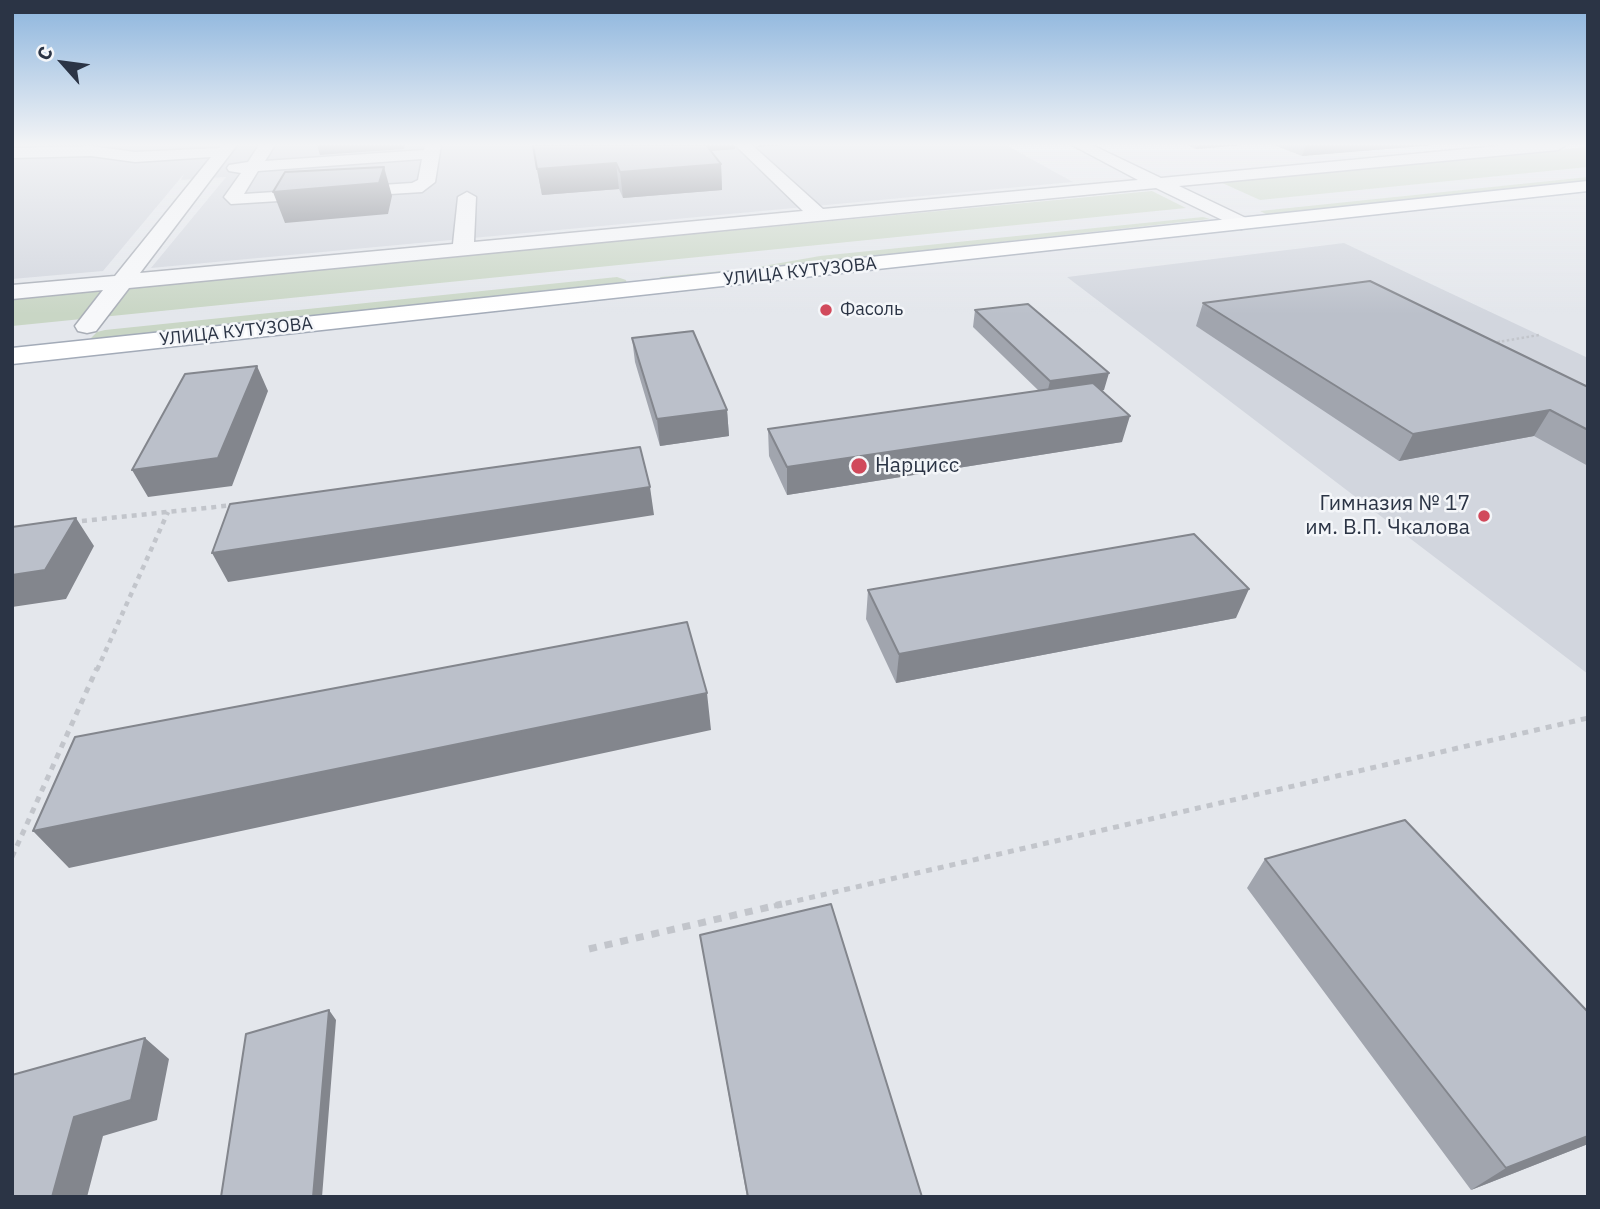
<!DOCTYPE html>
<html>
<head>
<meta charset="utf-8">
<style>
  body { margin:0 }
  #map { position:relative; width:1600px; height:1209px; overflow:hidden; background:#e4e7ec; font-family:"IBM Plex Sans",sans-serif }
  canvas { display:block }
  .frame { position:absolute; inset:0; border:14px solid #2b3445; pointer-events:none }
  .north { position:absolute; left:28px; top:28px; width:70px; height:70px; -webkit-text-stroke:5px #f4f6f9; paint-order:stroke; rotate:298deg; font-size:19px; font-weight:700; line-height:28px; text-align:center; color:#2b3445 }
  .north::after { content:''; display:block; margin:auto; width:24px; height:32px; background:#2b3445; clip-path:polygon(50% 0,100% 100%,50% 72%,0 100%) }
</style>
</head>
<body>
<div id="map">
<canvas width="1600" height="1209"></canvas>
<div class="frame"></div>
<div class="north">С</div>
</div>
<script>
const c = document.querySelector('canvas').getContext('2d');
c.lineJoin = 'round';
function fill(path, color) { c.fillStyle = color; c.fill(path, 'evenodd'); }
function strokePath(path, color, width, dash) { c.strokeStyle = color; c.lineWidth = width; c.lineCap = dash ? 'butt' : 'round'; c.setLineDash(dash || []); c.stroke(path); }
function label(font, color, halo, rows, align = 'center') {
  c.font = font + ' "IBM Plex Sans",sans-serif'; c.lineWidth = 5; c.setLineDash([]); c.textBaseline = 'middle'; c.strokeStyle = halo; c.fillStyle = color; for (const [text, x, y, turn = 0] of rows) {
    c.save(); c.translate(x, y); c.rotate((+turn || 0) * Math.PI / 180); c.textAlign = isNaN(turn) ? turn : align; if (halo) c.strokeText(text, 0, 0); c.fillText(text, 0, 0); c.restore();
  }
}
const built = new Path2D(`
  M 12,145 L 1006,145 L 1073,182 L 151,268 L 226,177 L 181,180 L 184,174 L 103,271 L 12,279 Z
  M 1344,243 L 1588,358 L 1588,674 L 1067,277 Z`);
const green = new Path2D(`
  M 1588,147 L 1588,167 L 1260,200 L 1220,182 Z
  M 1588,177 L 1588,183 L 1270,216 L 1260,211 Z
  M 1152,191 L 1186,208 L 12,326 L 12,298 Z
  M 1203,217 L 1210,219 L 655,280 L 661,277 L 752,268 L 820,256 Z
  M 617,277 L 626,280 L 627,285 L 90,339 L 97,332 L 105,330 Z`);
const pathFar4 = new Path2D(`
  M 1492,343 L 1539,335`);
const pathFar3 = new Path2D(`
  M 1492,343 L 1500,342`);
const pathFar2 = new Path2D(`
  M 72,522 L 234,505
  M 97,670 L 168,512`);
const pathFar1 = new Path2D(`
  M 12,857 L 97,668
  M 774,906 L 1588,718`);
const path = new Path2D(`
  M 589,949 L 782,904`);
const minor = new Path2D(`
  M 221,145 L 237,145 L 140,273 L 453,244 L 458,197 L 467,192 L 476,197 L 474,242 L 803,211 L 735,145 L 752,145 L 823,209 L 1138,180 L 1072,145 L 1092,145 L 1161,178 L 1508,145 L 1566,145 L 1558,150 L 1179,186 L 1248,219 L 1251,223 L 1248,227 L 1241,229 L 1156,188 L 129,288 L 96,331 L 87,333 L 78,331 L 75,326 L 103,290 L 12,299 L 12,285 L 115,276 L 211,157 L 135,162 L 91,156 L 12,158 L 12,148 L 91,146 L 135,152 L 219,148 Z
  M 259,145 L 275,145 L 265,161 L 424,150 L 425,145 L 441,145 L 435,182 L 422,192 L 231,204 L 224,197 L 241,173 L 229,171 L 227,168 L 229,165 L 248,162 ZM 422,159 L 418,180 L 412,183 L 244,194 L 258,171 Z`);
const major = new Path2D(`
  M 1588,181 L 1588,191 L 12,364 L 12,348 Z`);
const wall = new Path2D(`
  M 532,145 L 735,145 L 735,149 L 711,151 L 721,164 L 722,190 L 623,198 L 619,189 L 542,195 Z
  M 1187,145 L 1242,145 L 1196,149 Z
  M 1274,145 L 1433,145 L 1302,156 Z
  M 1203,303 L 1588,387 L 1588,466 L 1534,436 L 1399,461 L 1196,326 Z
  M 975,310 L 1104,390 L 1101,391 L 1122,442 L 787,495 L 769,456 L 768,429 L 1039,391 L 973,327 Z
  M 632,338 L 727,410 L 729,436 L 660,446 L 635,362 Z
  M 868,590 L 1236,618 L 896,683 L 866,619 Z
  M 1265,859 L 1588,1012 L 1588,1144 L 1471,1190 L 1247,888 Z
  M 700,935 L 922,1197 L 747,1197 Z`);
const shadedWall = new Path2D(`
  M 317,145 L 405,145 L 404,149 L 320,155 Z
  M 695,145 L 735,145 L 735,149 L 696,152 Z
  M 758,145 L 787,145 L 758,147 Z
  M 1197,145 L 1242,145 L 1196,149 Z
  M 1306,145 L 1433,145 L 1302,156 Z
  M 616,163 L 619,189 L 542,195 L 537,169 Z
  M 721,164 L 722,190 L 623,198 L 620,172 Z
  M 384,167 L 392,196 L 388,214 L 285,223 L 273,192 Z
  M 257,366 L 268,391 L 232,486 L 148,497 L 132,470 Z
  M 1109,373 L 1104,390 L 1046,398 L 1050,381 Z
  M 727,410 L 729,436 L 660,446 L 657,419 Z
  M 1550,410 L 1534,436 L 1399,461 L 1413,434 Z
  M 1130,416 L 1122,442 L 787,495 L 787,467 Z
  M 650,487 L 654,515 L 228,582 L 212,553 Z
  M 76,518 L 94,546 L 66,599 L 12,607 L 12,575 Z
  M 1249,589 L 1236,618 L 896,683 L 899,654 Z
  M 707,693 L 711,730 L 69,868 L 33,831 Z
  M 329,1010 L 336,1020 L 322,1197 L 313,1197 Z
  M 145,1038 L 169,1059 L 157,1120 L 103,1136 L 87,1197 L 52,1197 L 74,1117 Z
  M 1588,1136 L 1588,1144 L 1471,1190 L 1506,1168 Z`);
const building = new Path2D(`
  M 533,145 L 706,145 L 721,164 L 620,172 L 616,163 L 537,169 Z
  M 384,167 L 379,183 L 273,192 L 285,172 Z
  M 1370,281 L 1588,387 L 1588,430 L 1550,410 L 1413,434 L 1203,303 Z
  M 1028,304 L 1109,373 L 1050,381 L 975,310 Z
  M 693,331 L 727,410 L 657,419 L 632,338 Z
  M 257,366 L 218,458 L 132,470 L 185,374 Z
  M 1093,383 L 1130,416 L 787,467 L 768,429 Z
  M 640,447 L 650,487 L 212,553 L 230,504 Z
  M 76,518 L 45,570 L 12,575 L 12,527 Z
  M 1194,534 L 1249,589 L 899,654 L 868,590 Z
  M 687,622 L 707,693 L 33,831 L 75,737 Z
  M 1405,820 L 1588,1012 L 1588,1136 L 1506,1168 L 1265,859 Z
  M 831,904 L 922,1197 L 748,1197 L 700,935 Z
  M 329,1010 L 313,1197 L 221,1197 L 246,1034 Z
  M 145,1038 L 131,1100 L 74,1117 L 52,1197 L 12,1197 L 12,1075 Z`);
const markers = [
  [826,310,7,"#d1495b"],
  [859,466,9,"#d1495b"],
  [1484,516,7,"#d1495b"]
];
const farStreetnames = [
  ["УЛИЦА КУТУЗОВА",800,272,-6],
  ["УЛИЦА КУТУЗОВА",236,332,-6]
];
const farPoinames = [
  ["Фасоль",840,310]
];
const poiNames = [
  ["Нарцисс",875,466],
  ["Гимназия № 17",1470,504,"right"],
  ["им. В.П. Чкалова",1470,528,"right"]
];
fill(built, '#d2d6de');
fill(green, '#c9d6c5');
strokePath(minor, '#a9aeb7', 3);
strokePath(major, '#a3abb8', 3);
strokePath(pathFar4, '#c2c5cb', 2.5, [2.5, 2.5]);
strokePath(pathFar3, '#c2c5cb', 3.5, [3.5, 3.5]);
strokePath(pathFar2, '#c2c5cb', 4.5, [5, 5]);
strokePath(pathFar1, '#c2c5cb', 5, [6, 6]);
strokePath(path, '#c2c5cb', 7, [8, 8]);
fill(minor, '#f7f8fa');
fill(major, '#fff');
fill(wall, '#a1a5ae');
fill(shadedWall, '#83868d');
fill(building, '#bbc0ca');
strokePath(building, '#83868d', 2);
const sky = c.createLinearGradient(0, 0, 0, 314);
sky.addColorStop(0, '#8bb4dd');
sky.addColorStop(0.46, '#f3f4f6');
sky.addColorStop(1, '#f3f4f600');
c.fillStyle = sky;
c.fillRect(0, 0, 1600, 314);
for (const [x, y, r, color] of markers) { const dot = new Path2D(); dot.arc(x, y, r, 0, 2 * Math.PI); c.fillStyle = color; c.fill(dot); strokePath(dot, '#f4f6f9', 2.5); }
label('18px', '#2b3445', '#f4f6f9', farStreetnames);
label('18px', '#2b3445', '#f4f6f9', farPoinames, 'left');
label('21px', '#2b3445', '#f4f6f9', poiNames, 'left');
</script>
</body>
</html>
